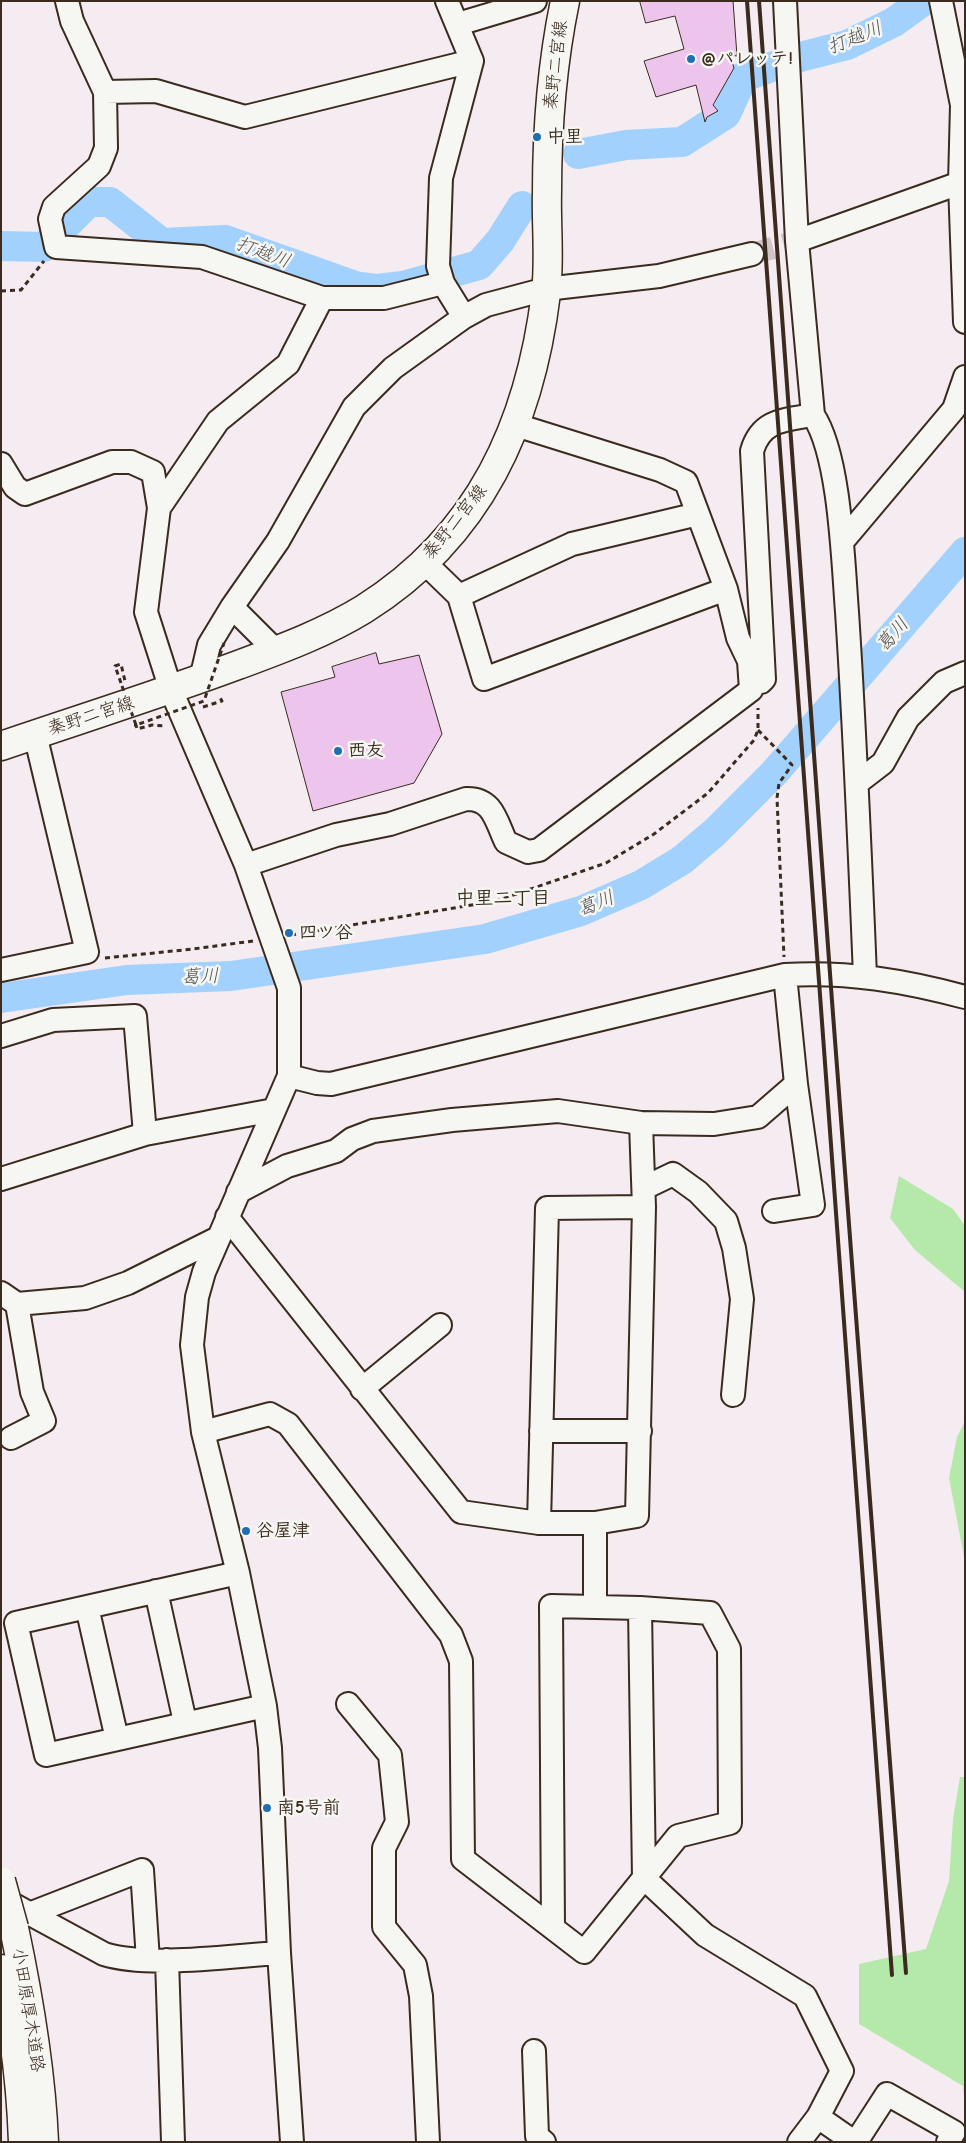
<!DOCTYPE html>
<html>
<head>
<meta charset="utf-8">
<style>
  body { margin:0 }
  #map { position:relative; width:966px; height:2143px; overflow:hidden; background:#f4ecf1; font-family:"Comic Neue",sans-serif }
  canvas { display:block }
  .frame { position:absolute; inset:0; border:2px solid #3b2a1e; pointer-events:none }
</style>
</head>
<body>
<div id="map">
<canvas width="966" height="2143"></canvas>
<div class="frame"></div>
</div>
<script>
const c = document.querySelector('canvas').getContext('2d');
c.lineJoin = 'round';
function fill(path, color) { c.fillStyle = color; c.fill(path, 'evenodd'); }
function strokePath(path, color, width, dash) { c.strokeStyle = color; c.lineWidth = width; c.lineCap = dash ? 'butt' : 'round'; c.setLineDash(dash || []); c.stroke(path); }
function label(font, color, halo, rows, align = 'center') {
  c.font = font + ' "Comic Neue","Klee One",sans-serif'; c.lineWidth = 5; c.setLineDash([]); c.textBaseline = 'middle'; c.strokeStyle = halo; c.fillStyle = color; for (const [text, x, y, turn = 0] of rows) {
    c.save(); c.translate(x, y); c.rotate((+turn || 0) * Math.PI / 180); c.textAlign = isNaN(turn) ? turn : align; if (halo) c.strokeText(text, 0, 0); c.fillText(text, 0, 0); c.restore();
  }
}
const green = new Path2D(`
  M 899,1176 L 953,1209 L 965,1226 L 965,1292 L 915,1250 L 890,1218 Z
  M 965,1421 L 965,1562 L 949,1478 L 957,1437 Z
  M 960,1777 L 965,1777 L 965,2107 L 963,2086 L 859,2024 L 859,1964 L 926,1949 L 949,1881 L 953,1819 Z`);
const river = new Path2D(`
  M 578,154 L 626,145 L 682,142 L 726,114 L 743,77 L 800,57 L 847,45 L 894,22 L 923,1
  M 1,246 L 44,247 L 89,202 L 110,202 L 162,243 L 225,240 L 355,286 L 377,289 L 403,286 L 479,265 L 500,241 L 522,206
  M 1,998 L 127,980 L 231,976 L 485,939 L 581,911 L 641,885 L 682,860 L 714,833 L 775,772 L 965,552`);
const building = new Path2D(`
  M 640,1 L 733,1 L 737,56 L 730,55 L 734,68 L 713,105 L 718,111 L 707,117 L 705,122 L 696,85 L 656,97 L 644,61 L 684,49 L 675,16 L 646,23 Z
  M 376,653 L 379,664 L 419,655 L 442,734 L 414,783 L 313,811 L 281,692 L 335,677 L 332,667 Z`);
const minorTunnel = new Path2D(`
  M 752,254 L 797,241`);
const path = new Path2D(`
  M 1,291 L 21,290 L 44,261
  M 121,683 L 115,666 L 121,664 L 125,681
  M 203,707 L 222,701 L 219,696
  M 134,725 L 136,725 L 137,729 L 152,725 L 166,726
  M 758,730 L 792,765 L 779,783 L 777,798 L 784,957
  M 291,935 L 496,901 L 606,863 L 654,834 L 708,793 L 754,740 L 758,730 L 758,708
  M 105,958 L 193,949 L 253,941`);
const minor = new Path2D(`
  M 67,1 L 72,21 L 105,92 L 156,91 L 245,117 L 472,61
  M 447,1 L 472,61 L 441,178 L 438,266 L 443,283 L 464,317
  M 785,1 L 797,241
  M 941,1 L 962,105 L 960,183 L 965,322
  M 458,24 L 535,1
  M 105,92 L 106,148 L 99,166 L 54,207 L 50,219 L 56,247 L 202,257 L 322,298 L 384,298 L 443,283
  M 1,464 L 15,487 L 25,494 L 112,462 L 131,462 L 153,472 L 159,508 L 146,612 L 171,690 L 246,865 L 289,988 L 289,1076 L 204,1272 L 197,1297 L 192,1345 L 203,1432 L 238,1573 L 265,1706 L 270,1748 L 279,1953 L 292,2142
  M 159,508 L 218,421 L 288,364 L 322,298
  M 842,542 L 954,409 L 965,377
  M 424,562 L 459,596 L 484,679 L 726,589
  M 459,596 L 572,544 L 698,514
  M 232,607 L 276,651
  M 201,679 L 209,645 L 232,607 L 278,541 L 354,407 L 393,368 L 464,317 L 486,305 L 546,289 L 659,276 L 752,254
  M 761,682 L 764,679 L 752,451 C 761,420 784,420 813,415
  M 857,783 L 883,763 L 908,718 L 944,682 L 965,673
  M 246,865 L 336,835 L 390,824 L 466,799 C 493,798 496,821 506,842 L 528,852 L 539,850 L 751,690 L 749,661 L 738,638 L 726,589 L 686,482 L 660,470 L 516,425
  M 1,970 L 87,952 L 35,734
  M 865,976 C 860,854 855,733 847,612 C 843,561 840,455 813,415 L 797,241 L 960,183 L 965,179
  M 1,1036 L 53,1020 L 135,1016 L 145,1134
  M 289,1076 L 317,1083 L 331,1084 L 785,975 C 847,971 905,981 965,997
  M 1,1179 L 145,1134 L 274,1110
  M 644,1188 L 673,1174 L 698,1192 L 726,1221 L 734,1248 L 742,1299 L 733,1395
  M 238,1192 L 287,1166 L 336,1151 L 352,1139 L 373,1131 L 452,1120 L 558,1111 L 641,1123 L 714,1124 L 758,1117 L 796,1084
  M 774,1211 L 813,1205 L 796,1084 L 785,975
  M 227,1217 L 461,1512 L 539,1523 L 595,1523 L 637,1516 L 644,1207 L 641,1123
  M 1,1293 L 17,1304 L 85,1298 L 128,1283 L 216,1239
  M 362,1389 L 440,1325
  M 541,1431 L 640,1431
  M 203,1432 L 270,1414 L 288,1424 L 451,1635 L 461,1661 L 463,1859 L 584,1952 L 678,1836 L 730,1823 L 729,1649 L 710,1613 L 640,1608 L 551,1606 L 553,1928
  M 11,1438 L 44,1421 L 32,1392 L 17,1304
  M 539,1523 L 547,1208 L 644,1207
  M 238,1573 L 16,1623 L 46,1755 L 265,1706
  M 156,1591 L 185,1722
  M 87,1607 L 117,1739
  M 595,1607 L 595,1523
  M 640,1608 L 644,1878 L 705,1935 L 805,1996 L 842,2071 L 818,2117
  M 348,1704 L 390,1755 L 397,1822 L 384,1848 L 384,1927 L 415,1965 L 421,1996 L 428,2142
  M 1,1898 L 104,1954 C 149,1968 230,1956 279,1953
  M 29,1914 L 142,1870 L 148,1960
  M 167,1960 L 173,2142
  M 534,2051 L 537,2136 L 544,2142
  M 799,2142 L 818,2117 L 854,2142
  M 856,2142 L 887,2094 L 954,2132 L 948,2142`);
const major = new Path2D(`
  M 1,746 C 80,719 160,694 238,665 C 281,649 325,633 364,609 C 480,536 530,424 546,293 C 550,259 546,225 547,192 C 547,128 552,64 565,1`);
const highway = new Path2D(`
  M 14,1928 C 29,1999 41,2069 44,2142
  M 1,1969 C 14,2026 21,2084 23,2142`);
const rail = new Path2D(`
  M 747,1 L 892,1975
  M 759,1 L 832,1001 L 906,1973`);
const pathBridge = new Path2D(`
  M 122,686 L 136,725 L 204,701 L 224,643`);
const highwayBridge = new Path2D(`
  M 1,1881 L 14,1928`);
const markers = [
  [691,59,5,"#1f6fb2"],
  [537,137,5,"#1f6fb2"],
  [338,751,5,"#1f6fb2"],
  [289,933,5,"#1f6fb2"],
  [246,1531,5,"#1f6fb2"],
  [267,1808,5,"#1f6fb2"]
];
const poiNames = [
  ["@パレッテ!",701,59],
  ["中里",547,137],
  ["西友",348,751],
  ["四ツ谷",299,933],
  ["谷屋津",256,1531],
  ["南5号前",277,1808]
];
const streetNames = [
  ["秦野二宮線",556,65,-83],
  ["秦野二宮線",455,522,-51],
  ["秦野二宮線",91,716,-18],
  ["小田原厚木道路",28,2010,81]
];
const waterNames = [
  ["打越川",855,38,-22],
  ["打越川",263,253,20],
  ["葛川",893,635,-49],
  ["葛川",596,904,-22],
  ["葛川",200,977,-2]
];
const neighbourhoodNames = [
  ["中里二丁目",503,899]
];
fill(green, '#b4e9aa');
strokePath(river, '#a2d1fe', 30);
fill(building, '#edc4ec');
strokePath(building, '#3b2a1e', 1);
strokePath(minorTunnel, '#cfc5c7', 22, [22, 11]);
strokePath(minor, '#3b2a1e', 26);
strokePath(major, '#3b2a1e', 31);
strokePath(highway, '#3b2a1e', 31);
strokePath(path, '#3b2a1e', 3, [5, 4]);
strokePath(minor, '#f6f6f2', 22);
strokePath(major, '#f6f6f2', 28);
strokePath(highway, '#f6f6f2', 28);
strokePath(rail, '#3b2a1e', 4);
strokePath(highwayBridge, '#3b2a1e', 31, []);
strokePath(pathBridge, '#3b2a1e', 3, [5, 4]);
strokePath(highwayBridge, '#f6f6f2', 28);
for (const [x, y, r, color] of markers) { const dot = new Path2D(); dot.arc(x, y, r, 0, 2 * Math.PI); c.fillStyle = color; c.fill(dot); strokePath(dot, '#f6f6f2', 2); }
label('bold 18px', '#3b2a1e', '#f6f6f2', poiNames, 'left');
label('18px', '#3b2a1e', '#f6f6f2', streetNames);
label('italic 19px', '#555456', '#f6f6f2', waterNames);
label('bold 19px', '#3b2a1e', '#f6f6f2', neighbourhoodNames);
</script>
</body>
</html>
